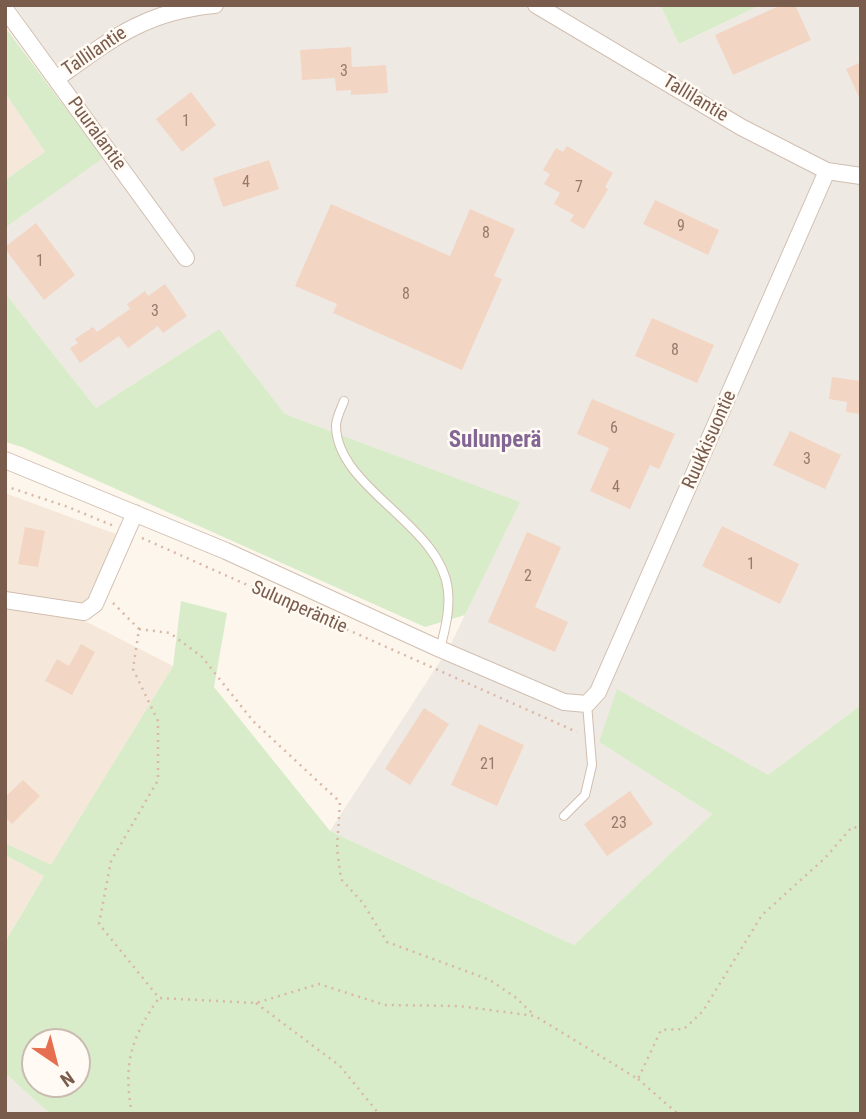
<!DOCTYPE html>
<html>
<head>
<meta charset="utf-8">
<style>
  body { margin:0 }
  #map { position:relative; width:866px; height:1119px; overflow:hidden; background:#fdf6ec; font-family:"Roboto Condensed",sans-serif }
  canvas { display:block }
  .frame { position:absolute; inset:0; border:7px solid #7a5c4d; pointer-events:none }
  .north { position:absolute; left:21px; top:1028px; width:70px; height:70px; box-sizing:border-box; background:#fffaf3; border:2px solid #cabbb1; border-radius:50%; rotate:145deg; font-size:19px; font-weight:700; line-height:28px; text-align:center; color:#7a5c4d }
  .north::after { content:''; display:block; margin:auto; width:24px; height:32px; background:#e76f51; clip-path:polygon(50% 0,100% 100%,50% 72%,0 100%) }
</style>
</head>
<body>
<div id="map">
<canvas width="866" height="1119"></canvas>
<div class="frame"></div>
<div class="north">N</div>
</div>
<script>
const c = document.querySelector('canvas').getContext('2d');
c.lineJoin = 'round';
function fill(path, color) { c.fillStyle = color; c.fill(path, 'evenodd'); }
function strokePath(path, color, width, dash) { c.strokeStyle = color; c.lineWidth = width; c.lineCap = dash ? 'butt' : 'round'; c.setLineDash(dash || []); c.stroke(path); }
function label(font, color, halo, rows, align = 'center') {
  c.font = font + ' "Roboto Condensed",sans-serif'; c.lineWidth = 5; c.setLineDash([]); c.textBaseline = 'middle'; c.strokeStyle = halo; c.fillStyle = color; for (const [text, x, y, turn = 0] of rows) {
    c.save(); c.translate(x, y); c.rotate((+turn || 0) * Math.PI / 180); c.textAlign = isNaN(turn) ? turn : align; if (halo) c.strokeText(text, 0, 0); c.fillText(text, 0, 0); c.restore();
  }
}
const residential = new Path2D(`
  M 5,93 L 45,152 L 5,180 Z
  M 5,493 L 116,534 L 81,619 L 173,666 L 51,866 L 5,843 Z
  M 5,855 L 44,876 L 5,942 Z`);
const industrial = new Path2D(`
  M 14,5 L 660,5 L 679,44 L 761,5 L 861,5 L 861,705 L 768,775 L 599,742 L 712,814 L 574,945 L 330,831 L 450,646 L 519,502 L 285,414 L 219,329 L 96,408 L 5,293 L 5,228 L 114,149 Z
  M 5,1073 L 50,1114 L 5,1114 Z`);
const green = new Path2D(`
  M 660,5 L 761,5 L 679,44 Z
  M 5,27 L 103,158 L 5,228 L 5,180 L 45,152 L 5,93 Z
  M 5,293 L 96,408 L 219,329 L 285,414 L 520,502 L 465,615 L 425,627 L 22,447 L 5,442 Z
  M 181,601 L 227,613 L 214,687 L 330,831 L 574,945 L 712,814 L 599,742 L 617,689 L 768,775 L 861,705 L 861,1114 L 50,1114 L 5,1073 L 5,942 L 44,876 L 5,855 L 5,843 L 51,865 L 173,666 ZM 35,1042 L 77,1042 L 77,1084 L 35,1084 Z`);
const building = new Path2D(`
  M 781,5 L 795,5 L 811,40 L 733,75 L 715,35 Z
  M 351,47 L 352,67 L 386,65 L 388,93 L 351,95 L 351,90 L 336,91 L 335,78 L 302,80 L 300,50 Z
  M 861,62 L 861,101 L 846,69 Z
  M 191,92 L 216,125 L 182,152 L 156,119 Z
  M 567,146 L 613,173 L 605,187 L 608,189 L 584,229 L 570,221 L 574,215 L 554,204 L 560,193 L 544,184 L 550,174 L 543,170 L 556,148 L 563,152 Z
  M 269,160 L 279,189 L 223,207 L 213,178 Z
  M 655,200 L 719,230 L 708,255 L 643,224 Z
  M 331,204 L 450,256 L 470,209 L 515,229 L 494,276 L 502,279 L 462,370 L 333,313 L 337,304 L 295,286 Z
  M 36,223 L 75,275 L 44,300 L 5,249 L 5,247 Z
  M 165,284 L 187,316 L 163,333 L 158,326 L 128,348 L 119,336 L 80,363 L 70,348 L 78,343 L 75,339 L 93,327 L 97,332 L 130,309 L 127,304 L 145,291 L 148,296 Z
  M 652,318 L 714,345 L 697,383 L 635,356 Z
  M 832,377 L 861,381 L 861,414 L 846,412 L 847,402 L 829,399 Z
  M 592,399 L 675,434 L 659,469 L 650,465 L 630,509 L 590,491 L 609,448 L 577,434 Z
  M 790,431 L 841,455 L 825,489 L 773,465 Z
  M 722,526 L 799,564 L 780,604 L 702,566 Z
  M 25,527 L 45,531 L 38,567 L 18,564 Z
  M 527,532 L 561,547 L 535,607 L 568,622 L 555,652 L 488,622 Z
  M 81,644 L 95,652 L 72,695 L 45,681 L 57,659 L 69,666 Z
  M 424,708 L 449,724 L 410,785 L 385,769 Z
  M 479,724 L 524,745 L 497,806 L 451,785 Z
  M 23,780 L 40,796 L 12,824 L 5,817 L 5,797 Z
  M 630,791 L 653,824 L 607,856 L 584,824 Z`);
const path = new Path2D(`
  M 5,486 L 68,507 L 114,526
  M 142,538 L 577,732
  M 113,603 L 139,629 L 133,669 L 158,721 L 158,780 L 111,861 L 99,924 L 159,998 L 256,1003 L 319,984 L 385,1005 L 459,1006 L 535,1016 L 638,1079 L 661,1030 L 684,1029 L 703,1011 L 762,915 L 825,858 L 852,827 L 861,828
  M 139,629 L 170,633 L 202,657 L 253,721 L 340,802 L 337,848 L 341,879 L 363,903 L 387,942 L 490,980 L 515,997 L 533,1014
  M 256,1003 L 340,1066 L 379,1114
  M 638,1079 L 678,1114
  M 132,1114 C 123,1065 130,1039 159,998`);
const lane = new Path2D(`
  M 344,401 C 341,409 336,418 336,426 C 337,489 442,525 448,591 C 450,610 445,630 440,649
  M 564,816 L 585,795 L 592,765 L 587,704`);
const street = new Path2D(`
  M 536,5 L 741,127 L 827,171 L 861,176
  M 5,9 L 186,258
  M 56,79 C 110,40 145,11 215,5
  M 5,460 L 226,551 L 440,649 L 564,702 L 587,704 L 598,692 L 827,171
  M 5,600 L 84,612 L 95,604 L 135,513`);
const numberNames = [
  ["3",344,72],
  ["1",186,122],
  ["4",246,183],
  ["7",579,188],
  ["9",681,227],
  ["8",486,234],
  ["1",40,262],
  ["8",406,295],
  ["3",155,312],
  ["8",675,351],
  ["6",614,429],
  ["3",807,460],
  ["4",616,488],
  ["1",751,565],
  ["2",528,577],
  ["21",488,765],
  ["23",619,824]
];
const streetNames = [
  ["Tallilantie",95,52,-34],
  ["Tallilantie",695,99,31],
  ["Puuralantie",96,134,54],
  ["Ruukkisuontie",710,440,-66],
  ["Sulunperäntie",299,608,24]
];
const quarterNames = [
  ["Sulunperä",495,441]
];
fill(residential, '#f5e8da');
fill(industrial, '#efe9e4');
fill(green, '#d8ecc9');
fill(building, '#f3d5c3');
strokePath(lane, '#d1beb0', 10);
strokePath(street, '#d1beb0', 18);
strokePath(path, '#d9b8a5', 2.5, [2, 5]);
strokePath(lane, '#fff', 8);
strokePath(street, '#fff', 16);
label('16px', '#987a6a', null, numberNames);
label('19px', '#7a5c4d', '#fffaf3', streetNames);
label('bold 23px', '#846695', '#fffaf3', quarterNames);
</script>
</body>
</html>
